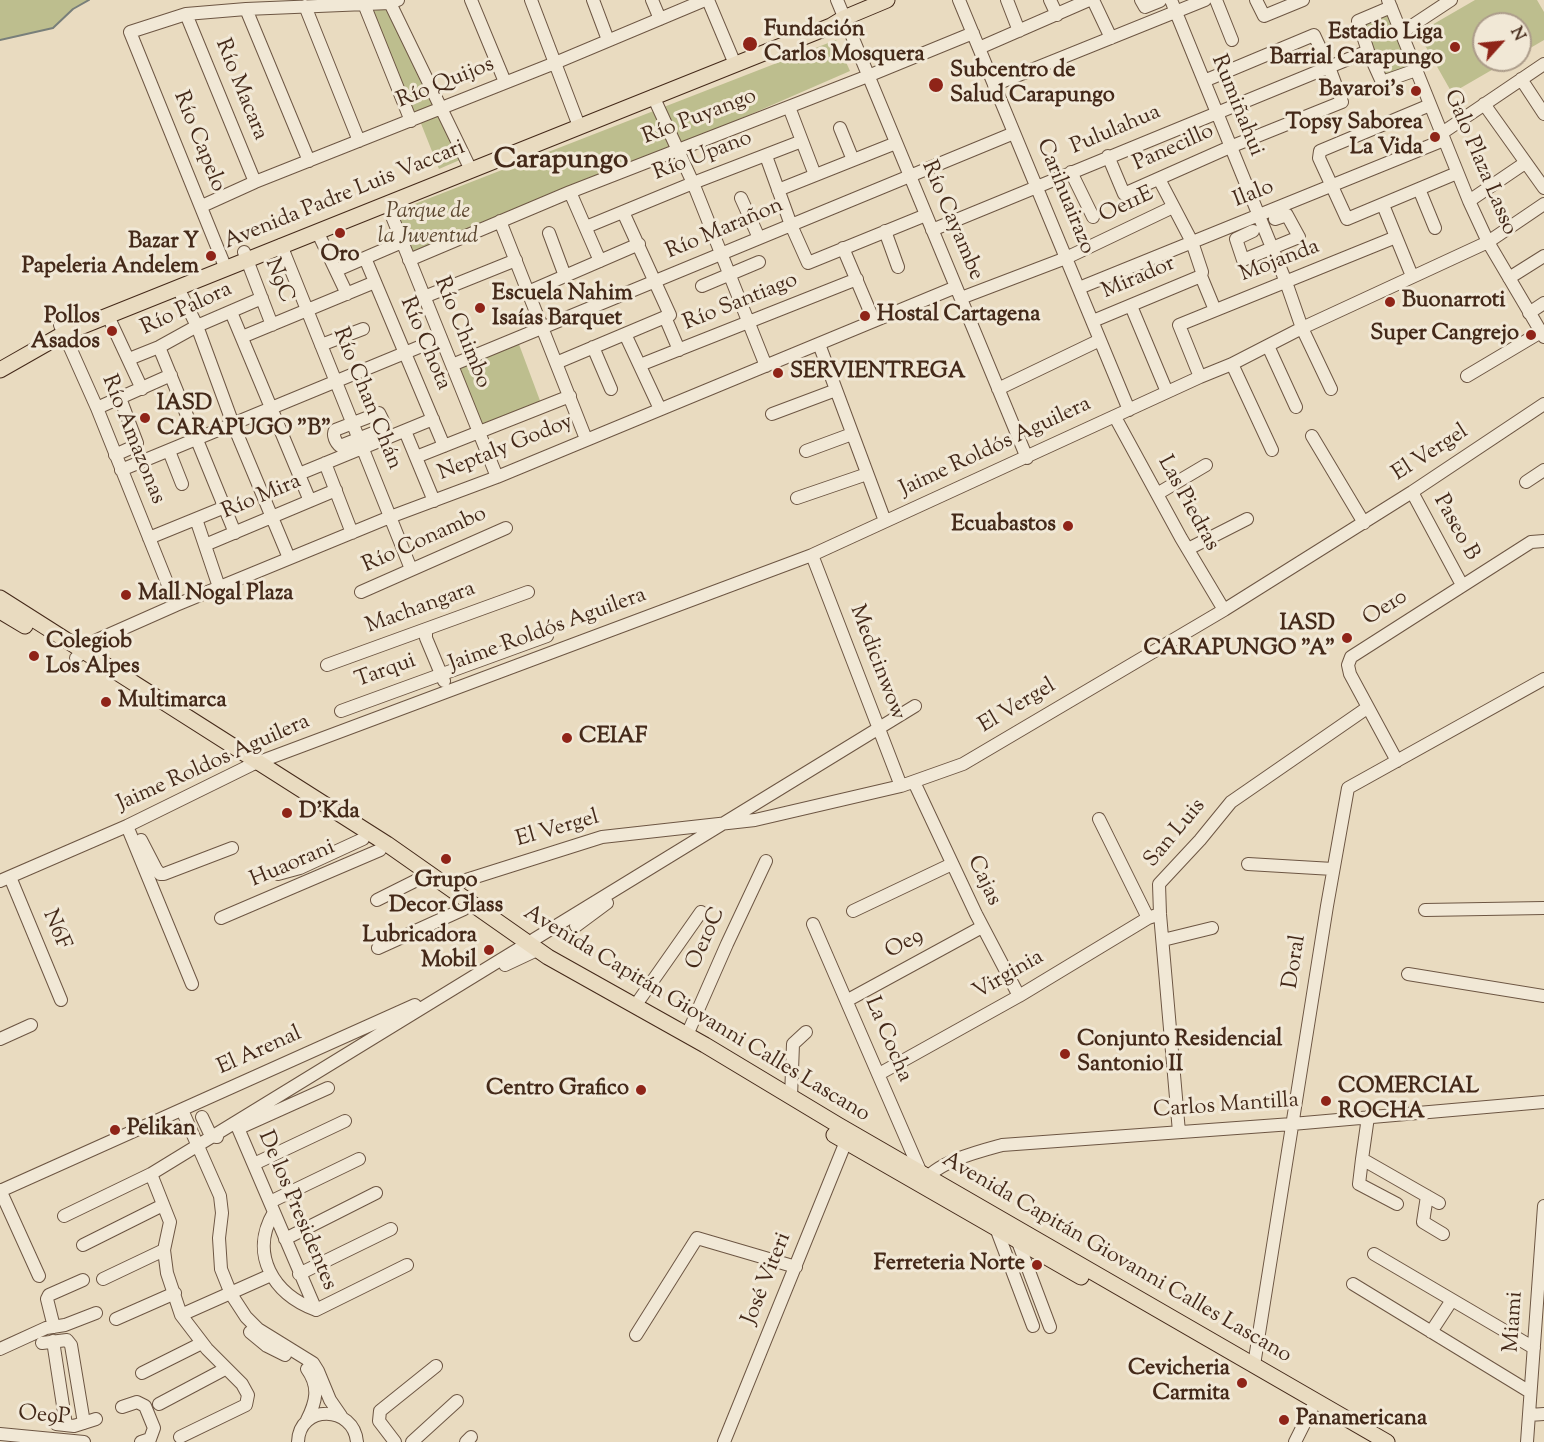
<!DOCTYPE html>
<html>
<head>
<meta charset="utf-8">
<style>
  body { margin:0 }
  #map { position:relative; width:1544px; height:1442px; overflow:hidden; background:#e9dbc0; font-family:"Sorts Mill Goudy",serif }
  canvas { display:block }
  .north { position:absolute; left:1472px; top:12px; width:60px; height:60px; box-sizing:border-box; background:#f1e8d6; border:2px solid #ac9c8a; border-radius:50%; rotate:63deg; font-size:16px; font-weight:700; line-height:24px; text-align:center; color:#442919 }
  .north::after { content:''; display:block; margin:auto; width:21px; height:27px; background:#8f2418; clip-path:polygon(50% 0,100% 100%,50% 72%,0 100%) }
</style>
</head>
<body>
<div id="map">
<canvas width="1544" height="1442"></canvas>
<div class="north">N</div>
</div>
<script>
const c = document.querySelector('canvas').getContext('2d');
c.lineJoin = 'round';
function fill(path, color) { c.fillStyle = color; c.fill(path, 'evenodd'); }
function strokePath(path, color, width, dash) { c.strokeStyle = color; c.lineWidth = width; c.lineCap = dash ? 'butt' : 'round'; c.setLineDash(dash || []); c.stroke(path); }
function label(font, color, halo, rows, align = 'center') {
  c.font = font + ' "Sorts Mill Goudy",serif'; c.lineWidth = 6; c.setLineDash([]); c.textBaseline = 'middle'; c.strokeStyle = halo; c.fillStyle = color; for (const [text, x, y, turn = 0] of rows) {
    c.save(); c.translate(x, y); c.rotate((+turn || 0) * Math.PI / 180); c.textAlign = isNaN(turn) ? turn : align; if (halo) c.strokeText(text, 0, 0); c.fillText(text, 0, 0); c.restore();
  }
}
const green = new Path2D(`
  M 0,0 L 89,0 L 73,9 L 53,28 L 0,40 Z
  M 1475,0 L 1537,0 L 1544,12 L 1544,40 L 1520,54 L 1520,24 L 1484,24 L 1484,60 L 1509,60 L 1452,93 L 1418,33 Z
  M 389,9 L 437,105 L 412,115 L 369,11 Z
  M 1388,10 L 1413,70 L 1383,81 L 1360,21 Z
  M 836,40 L 850,71 L 414,261 L 394,212 Z
  M 440,112 L 462,159 L 439,169 L 420,121 Z
  M 517,339 L 542,406 L 481,431 L 454,368 Z`);
const stream = new Path2D(`
  M 0,40 L 53,28 L 73,9 L 89,0`);
const minor = new Path2D(`
  M 471,0 L 505,82
  M 531,0 L 579,126
  M 593,0 L 608,40
  M 652,0 L 660,19
  M 708,0 L 732,57
  M 837,0 L 1027,458
  M 959,0 L 1129,410
  M 1007,0 L 1019,31
  M 1050,0 L 1057,15
  M 1093,0 L 1111,38
  M 1141,0 L 1145,7 L 1160,1
  M 1171,0 L 1286,282 L 1302,328 L 1331,389
  M 1216,0 L 1232,40
  M 1256,0 L 1264,16 L 1303,0
  M 1388,0 L 1469,201 L 1488,242 L 1544,337
  M 390,3 L 471,170
  M 364,4 L 411,121
  M 305,6 L 359,141
  M 1391,7 L 1358,21 L 1368,51 L 1382,82 L 1416,70
  M 246,9 L 309,161
  M 186,14 L 255,182
  M 1401,33 L 1451,0
  M 979,48 L 1089,0
  M 1521,79 L 1544,114
  M 994,85 L 1205,0
  M 653,96 L 693,183 L 766,366
  M 1484,104 L 1544,188
  M 1430,105 L 1320,151 L 1319,158 L 1347,219 L 1457,173
  M 789,107 L 815,175
  M 840,128 L 853,160
  M 1442,133 L 1544,64
  M 766,156 L 791,225 L 808,263 L 926,215
  M 1108,156 L 1124,194 L 1230,147 L 1342,102 L 1329,67 L 1314,35 L 1204,81
  M 1071,172 L 1093,217
  M 1159,179 L 1192,242 L 1202,272 L 1201,276 L 1215,310
  M 1419,189 L 1435,228
  M 778,190 L 896,143
  M 570,192 L 600,261
  M 741,198 L 759,238
  M 1469,201 L 1525,163
  M 387,204 L 497,477
  M 1383,205 L 1412,276
  M 202,206 L 255,182 L 555,63 L 705,0
  M 500,221 L 586,439
  M 586,227 L 693,183 L 802,141
  M 932,230 L 1368,51
  M 317,231 L 347,294
  M 885,231 L 898,267
  M 1253,231 L 1236,239 L 1243,260 L 1299,237 L 1287,215 L 1275,219
  M 549,233 L 565,276
  M 281,245 L 411,569
  M 843,248 L 874,321
  M 244,252 L 272,325
  M 365,258 L 444,446
  M 409,260 L 570,192 L 868,76 L 973,33
  M 226,269 L 130,32 L 186,14 L 246,9 L 390,3 L 398,0
  M 337,270 L 402,242
  M 1509,278 L 1544,256
  M 702,286 L 759,262
  M 178,288 L 197,326 L 233,424 L 289,558
  M 1079,288 L 1444,140
  M 528,292 L 639,244
  M 424,297 L 516,260
  M 961,298 L 1066,258 L 1173,207
  M 1131,306 L 1167,392
  M 231,312 L 310,501
  M 1529,313 L 1544,303
  M 108,316 L 142,389
  M 665,317 L 679,350
  M 1093,321 L 1201,276
  M 60,325 L 97,408 L 176,605
  M 625,334 L 660,409
  M 242,337 L 375,282
  M 819,344 L 885,521
  M 321,345 L 363,329
  M 1268,346 L 1296,407
  M 159,347 L 235,533
  M 593,347 L 611,389
  M 129,359 L 159,347 L 197,326 L 262,298
  M 556,363 L 670,315 L 623,212
  M 1232,364 L 1272,450
  M 452,365 L 1014,133
  M 640,365 L 857,279
  M 1467,376 L 1541,332
  M 1200,377 L 1179,325 L 1396,237
  M 998,389 L 1100,340
  M 97,408 L 171,375
  M 379,413 L 385,425 L 383,429 L 340,446 C 336,443 332,435 335,430 Z
  M 772,414 L 836,390
  M 1115,417 L 1181,538 L 1224,610
  M 405,431 L 434,501
  M 1312,436 L 1364,523
  M 169,451 L 182,484
  M 806,451 L 852,434
  M 115,455 L 135,446 L 137,443 L 120,398
  M 416,457 L 570,396
  M 325,463 L 352,533
  M 121,470 L 441,338
  M 299,474 L 433,419
  M 1526,482 L 1544,470
  M 1412,492 L 1462,585
  M 1157,494 L 1206,465
  M 797,498 L 867,474
  M 196,519 L 219,587
  M 149,538 L 225,507
  M 205,545 L 336,490
  M 1188,549 L 1247,519
  M 812,555 L 901,786
  M 361,592 L 506,528
  M 426,630 L 426,638 L 444,681
  M 76,658 L 97,640 L 176,605 L 390,517 L 497,477 L 956,287
  M 327,665 L 528,592
  M 341,711 L 547,636
  M 1397,761 L 1350,674 L 1348,665 L 1351,657 L 1531,542 L 1544,541
  M 914,782 L 976,914 L 1019,996
  M 1099,819 L 1148,918
  M 127,826 L 192,984
  M 141,840 L 156,869 L 160,874 L 164,874 L 232,848
  M 1248,864 L 1333,869
  M 278,874 L 300,868 L 363,839
  M 10,877 L 61,1000
  M 0,881 L 127,826 L 251,765 L 812,555 L 1200,377 L 1232,364 L 1302,328 L 1488,242 L 1544,204
  M 447,886 L 602,837 L 755,820 L 901,786 L 963,764 L 1224,610 L 1412,492 L 1544,404
  M 377,900 L 421,878
  M 1425,910 L 1544,908
  M 853,911 L 952,864
  M 221,918 L 380,850
  M 813,924 L 921,1173
  M 576,926 L 607,903
  M 1163,940 L 1212,928
  M 378,948 L 464,909
  M 505,965 L 537,950
  M 1408,974 L 1544,996
  M 848,1000 L 982,927
  M 635,1006 L 701,912
  M 687,1035 L 727,944 L 766,861
  M 0,1039 L 31,1025
  M 879,1074 L 1019,996 L 1148,918 L 1160,914
  M 791,1097 L 793,1044 L 806,1032
  M 182,1110 L 220,1196 L 222,1213 L 219,1238 L 221,1269 L 231,1294 L 246,1317 L 258,1329 L 313,1363 L 318,1371 L 330,1400 L 341,1416
  M 202,1117 L 211,1136 L 217,1137
  M 1368,1117 L 1362,1159 L 1439,1203
  M 238,1128 L 316,1310
  M 239,1128 L 328,1088
  M 1179,1132 L 1160,914 L 1159,884 L 1200,840 L 1231,802 L 1367,708
  M 1362,1159 L 1359,1184 L 1397,1204
  M 254,1164 L 345,1121
  M 151,1174 L 170,1222 L 164,1250 L 167,1273 L 181,1315 L 207,1349 L 242,1384 L 248,1395 L 246,1405 L 180,1437
  M 924,1182 C 936,1162 980,1151 1002,1145 L 1292,1124 L 1544,1102
  M 0,1190 L 39,1276
  M 0,1191 L 415,1005
  M 1427,1196 L 1423,1222 L 1443,1234
  M 270,1202 L 359,1159
  M 274,1212 C 249,1254 273,1294 316,1310
  M 64,1216 L 151,1174 L 915,706
  M 996,1228 L 1033,1326
  M 285,1239 L 376,1193
  M 1018,1242 L 1050,1327
  M 83,1245 L 163,1205
  M 1374,1254 L 1534,1348
  M 299,1274 L 391,1229
  M 103,1279 L 164,1250
  M 1353,1284 L 1530,1392
  M 316,1310 L 407,1265
  M 181,1315 L 271,1275
  M 116,1319 L 175,1293
  M 54,1327 L 47,1299 L 49,1295 L 83,1280
  M 250,1332 L 267,1346 L 285,1355
  M 1431,1332 L 1452,1300
  M 636,1335 L 697,1238 L 796,1267
  M 53,1341 L 66,1425
  M 42,1343 L 67,1340 L 71,1345 L 84,1423
  M 0,1349 L 46,1328 L 65,1325 L 96,1313
  M 1254,1365 L 1327,906 L 1348,788 L 1544,679
  M 307,1369 C 320,1387 316,1402 307,1420
  M 142,1373 L 202,1343
  M 159,1404 L 225,1369
  M 122,1407 L 137,1402 L 145,1406 L 154,1428 L 150,1439 L 141,1442
  M 1529,1415 L 1544,1414
  M 56,1424 L 74,1426 L 96,1419
  M 0,1434 L 84,1442
  M 298,1442 C 299,1404 354,1405 357,1442
  M 395,1442 L 379,1421 L 380,1411 L 436,1366
  M 412,1442 L 457,1401
  M 466,1442 L 471,1437
  M 724,1442 L 849,1134
  M 1295,1442 L 1312,1408
  M 1527,1442 L 1544,1206`);
const major = new Path2D(`
  M 0,370 L 65,333 L 831,26 L 844,18 L 887,0
  M 0,598 L 387,844 L 548,957 L 705,1045 L 838,1125 L 1387,1442
  M 0,611 L 25,626
  M 834,1135 L 1081,1277`);
const markers = [
  [750,44,8,"#8f2418"],
  [1455,47,6,"#8f2418"],
  [936,85,8,"#8f2418"],
  [1416,91,6,"#8f2418"],
  [1435,137,6,"#8f2418"],
  [340,233,6,"#8f2418"],
  [211,256,6,"#8f2418"],
  [1390,302,6,"#8f2418"],
  [480,308,6,"#8f2418"],
  [865,316,6,"#8f2418"],
  [112,331,6,"#8f2418"],
  [1531,335,6,"#8f2418"],
  [778,373,6,"#8f2418"],
  [145,418,6,"#8f2418"],
  [1068,526,6,"#8f2418"],
  [126,595,6,"#8f2418"],
  [1347,638,6,"#8f2418"],
  [34,656,6,"#8f2418"],
  [106,702,6,"#8f2418"],
  [567,738,6,"#8f2418"],
  [287,813,6,"#8f2418"],
  [446,859,6,"#8f2418"],
  [489,950,6,"#8f2418"],
  [1065,1054,6,"#8f2418"],
  [641,1090,6,"#8f2418"],
  [1326,1101,6,"#8f2418"],
  [115,1130,6,"#8f2418"],
  [1037,1265,6,"#8f2418"],
  [1242,1383,6,"#8f2418"],
  [1284,1420,6,"#8f2418"]
];
const poiNames = [
  ["Fundación",764,31],
  ["Carlos Mosquera",764,56],
  ["Estadio Liga",1443,34,"right"],
  ["Barrial Carapungo",1443,59,"right"],
  ["Subcentro de",950,72],
  ["Salud Carapungo",950,97],
  ["Bavaroi's",1404,91,"right"],
  ["Topsy Saborea",1423,124,"right"],
  ["La Vida",1423,149,"right"],
  ["Bazar Y",199,243,"right"],
  ["Papeleria Andelem",199,268,"right"],
  ["Oro",340,256,"center"],
  ["Escuela Nahim",492,295],
  ["Isaías Barquet",492,320],
  ["Buonarroti",1402,302],
  ["Hostal Cartagena",877,316],
  ["Pollos",100,318,"right"],
  ["Asados",100,343,"right"],
  ["Super Cangrejo",1519,335,"right"],
  ["SERVIENTREGA",790,373],
  ["IASD",157,405],
  ["CARAPUGO \"B\"",157,430],
  ["Ecuabastos",1056,526,"right"],
  ["Mall Nogal Plaza",138,595],
  ["IASD",1335,625,"right"],
  ["CARAPUNGO \"A\"",1335,650,"right"],
  ["Colegiob",46,643],
  ["Los Alpes",46,668],
  ["Multimarca",118,702],
  ["CEIAF",579,738],
  ["D'Kda",299,813],
  ["Grupo",446,882,"center"],
  ["Decor Glass",446,907,"center"],
  ["Lubricadora",477,937,"right"],
  ["Mobil",477,962,"right"],
  ["Conjunto Residencial",1077,1041],
  ["Santonio II",1077,1066],
  ["COMERCIAL",1338,1088],
  ["ROCHA",1338,1113],
  ["Centro Grafico",629,1090,"right"],
  ["Pelikan",127,1130],
  ["Ferreteria Norte",1025,1265,"right"],
  ["Cevicheria",1230,1370,"right"],
  ["Carmita",1230,1395,"right"],
  ["Panamericana",1296,1420]
];
const streetNames = [
  ["Río Quijos",446,84,-22],
  ["Río Macara",240,90,68],
  ["Rumiñahui",1236,106,68],
  ["Río Puyango",700,118,-21],
  ["Pululahua",1116,131,-23],
  ["Río Capelo",198,142,68],
  ["Panecillo",1174,149,-24],
  ["Río Upano",703,157,-21],
  ["Galo Plaza Lasso",1479,163,67],
  ["Ilalo",1254,195,-22],
  ["Avenida Padre Luis Vaccari",345,196,-22],
  ["Carihuairazo",1064,197,68],
  ["Oe11E",1127,206,-25],
  ["Río Cayambe",951,221,67],
  ["Río Marañon",725,230,-23],
  ["Mojanda",1280,262,-21],
  ["Mirador",1139,279,-23],
  ["N9C",278,281,69],
  ["Río Santiago",741,303,-22],
  ["Río Palora",187,310,-25],
  ["Río Chimbo",461,333,68],
  ["Río Chota",424,344,67],
  ["Río Chan Chán",366,399,68],
  ["Río Amazonas",132,440,68],
  ["Jaime Roldós Aguilera",996,448,-25],
  ["Neptaly Godoy",506,449,-22],
  ["El Vergel",1431,454,-33],
  ["Río Mira",262,498,-23],
  ["Las Piedras",1187,504,61],
  ["Paseo B",1455,528,61],
  ["Río Conambo",425,541,-24],
  ["Machangara",421,609,-20],
  ["Oe10",1386,609,-33],
  ["Jaime Roldós Aguilera",548,631,-20],
  ["Medicinwow",876,663,69],
  ["Tarqui",386,672,-20],
  ["El Vergel",1018,707,-31],
  ["Jaime Roldos Aguilera",214,764,-24],
  ["El Vergel",558,830,-16],
  ["San Luis",1176,834,-50],
  ["Huaorani",293,865,-23],
  ["Cajas",983,881,65],
  ["N6F",55,930,67],
  ["Oe10C",707,939,-66],
  ["Oe9",905,945,-29],
  ["Doral",1296,962,-81],
  ["Virginia",1009,976,-30],
  ["Avenida Capitán Giovanni Calles Lascano",696,1015,31],
  ["La Cocha",887,1040,67],
  ["El Arenal",260,1052,-24],
  ["Carlos Mantilla",1226,1107,-4],
  ["De los Presidentes",296,1211,67],
  ["Avenida Capitán Giovanni Calles Lascano",1116,1259,30],
  ["José Viteri",768,1279,-68],
  ["Miami",1515,1322,-86],
  ["Oe9P",44,1417,5]
];
const parkNames = [
  ["Parque de",428,213],
  ["la Juventud",428,238]
];
const districtNames = [
  ["Carapungo",561,162]
];
fill(green, '#bdbe8e');
strokePath(stream, '#787f7a', 2);
strokePath(minor, '#6d5643', 14);
strokePath(major, '#442919', 17);
strokePath(minor, '#f1e8d6', 12);
strokePath(major, '#e9dbc0', 15);
for (const [x, y, r, color] of markers) { const dot = new Path2D(); dot.arc(x, y, r, 0, 2 * Math.PI); c.fillStyle = color; c.fill(dot); strokePath(dot, '#f1e8d6', 2); }
label('bold 22px', '#442919', '#f1e8d6', poiNames, 'left');
label('22px', '#442919', '#f1e8d6', streetNames);
label('italic 22px', '#5c4730', '#f1e8d6', parkNames);
label('bold 28px', '#442919', '#f1e8d6', districtNames);
</script>
</body>
</html>
